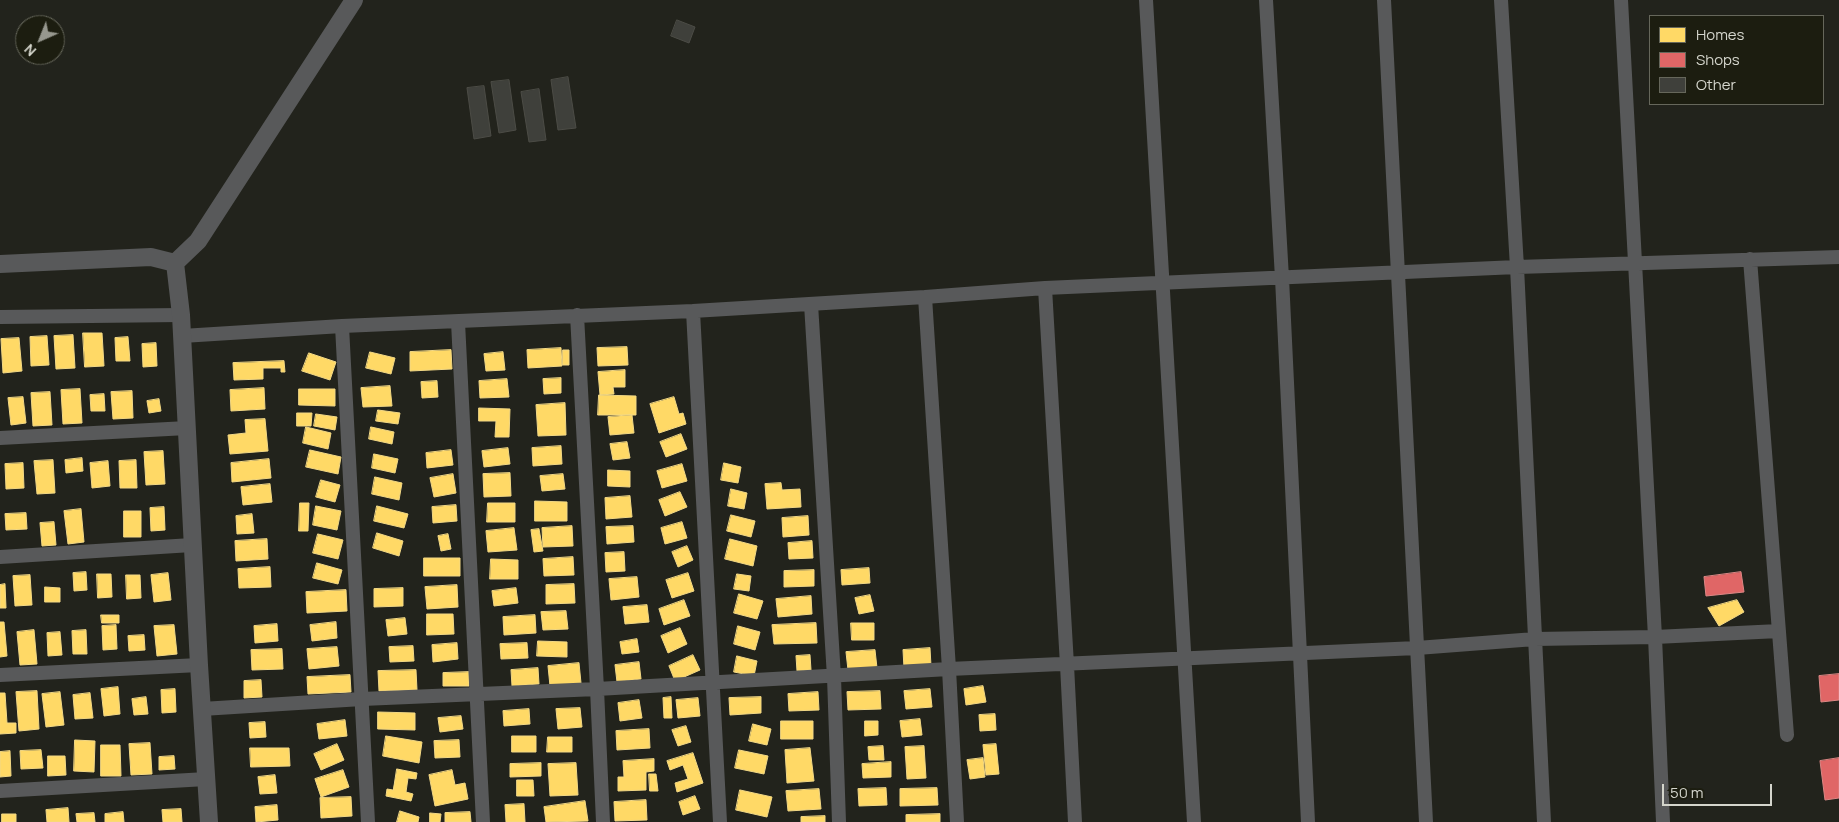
<!DOCTYPE html>
<html>
<head>
<meta charset="utf-8">
<style>
  body { margin:0 }
  #map { position:relative; width:1839px; height:822px; overflow:hidden; background:#22231c; font-family:Manrope,sans-serif }
  canvas { display:block }
  .legend { position:absolute; left:1649px; top:15px; width:175px; height:90px; box-sizing:border-box; background:#1c1d10; border:1px solid #66675b; margin:0; padding:6px 9px; list-style:none; font-size:15px; color:#d4d5cc }
  .legend li { display:flex; align-items:center; gap:10px; height:25px }
  .legend b { width:25px; border:1px solid #66675b }
  .north { position:absolute; left:15px; top:15px; width:50px; height:50px; box-sizing:border-box; background:#1c1d10; border:1px solid #66675b; border-radius:50%; rotate:224deg; font-size:14px; font-weight:700; line-height:20px; text-align:center; color:#d4d5cc }
  .north::after { content:''; display:block; margin:auto; width:18px; height:22px; background:#96978e; clip-path:polygon(50% 0,100% 100%,50% 72%,0 100%) }
  .scale { position:absolute; left:1662px; top:784px; width:110px; height:22px; box-sizing:border-box; border:2px solid #d4d5cc; border-top:0; padding-left:6px; font-size:15px; line-height:18px; white-space:nowrap; color:#d4d5cc; -webkit-text-stroke:4px #1c1d10; paint-order:stroke }
</style>
</head>
<body>
<div id="map">
<canvas width="1839" height="822"></canvas>
<ul class="legend">
<li><b style="height:14px;background:#ffd966"></b>Homes</li>
<li><b style="height:14px;background:#e06666"></b>Shops</li>
<li><b style="height:14px;background:#3f403b"></b>Other</li>
</ul>
<div class="north">N</div>
<div class="scale">50 m</div>
</div>
<script>
const c = document.querySelector('canvas').getContext('2d');
c.lineJoin = 'round';
function fill(path, color) { c.fillStyle = color; c.fill(path, 'evenodd'); }
function strokePath(path, color, width, dash) { c.strokeStyle = color; c.lineWidth = width; c.lineCap = dash ? 'butt' : 'round'; c.setLineDash(dash || []); c.stroke(path); }
const homes = new Path2D(`
  M 83,333 L 102,333 L 104,366 L 85,367 Z
  M 73,335 L 75,368 L 56,369 L 54,336 Z
  M 47,336 L 49,365 L 31,366 L 30,337 Z
  M 128,337 L 130,361 L 116,361 L 115,338 Z
  M 19,338 L 22,371 L 3,373 L 1,339 Z
  M 156,343 L 157,366 L 143,367 L 142,344 Z
  M 627,347 L 628,365 L 598,366 L 597,348 Z
  M 561,348 L 562,366 L 528,368 L 527,350 Z
  M 451,350 L 452,369 L 410,371 L 410,352 Z
  M 563,350 L 569,350 L 569,365 L 563,365 Z
  M 370,352 L 395,358 L 391,374 L 366,368 Z
  M 503,352 L 505,370 L 486,371 L 484,354 Z
  M 309,353 L 336,362 L 330,380 L 302,371 Z
  M 284,361 L 285,372 L 281,372 L 281,368 L 263,368 L 263,379 L 234,380 L 233,363 Z
  M 625,370 L 625,387 L 613,387 L 614,394 L 600,395 L 598,372 Z
  M 561,378 L 561,393 L 544,394 L 543,379 Z
  M 507,379 L 509,397 L 480,398 L 479,381 Z
  M 437,381 L 438,397 L 422,398 L 421,382 Z
  M 390,386 L 392,406 L 363,407 L 361,388 Z
  M 264,388 L 265,409 L 231,411 L 230,390 Z
  M 80,389 L 82,423 L 63,424 L 61,390 Z
  M 299,389 L 335,389 L 335,406 L 299,405 Z
  M 132,391 L 133,418 L 113,419 L 111,392 Z
  M 50,392 L 52,425 L 33,426 L 31,393 Z
  M 104,394 L 105,411 L 91,411 L 90,395 Z
  M 599,395 L 636,396 L 636,415 L 598,415 Z
  M 23,397 L 26,423 L 11,425 L 8,398 Z
  M 674,397 L 679,414 L 683,413 L 686,424 L 659,433 L 650,404 Z
  M 159,399 L 161,411 L 149,413 L 147,401 Z
  M 565,403 L 566,435 L 538,436 L 536,405 Z
  M 479,408 L 510,409 L 509,437 L 495,437 L 496,421 L 479,421 Z
  M 378,410 L 400,413 L 398,424 L 376,421 Z
  M 297,413 L 312,413 L 311,426 L 297,426 Z
  M 316,414 L 337,417 L 335,430 L 314,426 Z
  M 632,415 L 634,433 L 610,435 L 608,417 Z
  M 265,419 L 268,451 L 230,454 L 228,435 L 246,433 L 245,420 Z
  M 306,427 L 331,433 L 328,449 L 303,443 Z
  M 371,427 L 394,432 L 392,444 L 369,439 Z
  M 681,434 L 687,449 L 666,457 L 660,442 Z
  M 627,442 L 630,458 L 613,460 L 610,444 Z
  M 561,446 L 562,464 L 533,466 L 532,448 Z
  M 508,448 L 510,464 L 484,467 L 482,451 Z
  M 310,450 L 341,457 L 338,474 L 306,467 Z
  M 451,450 L 453,465 L 427,468 L 426,453 Z
  M 163,451 L 165,484 L 146,485 L 144,452 Z
  M 374,454 L 398,459 L 395,473 L 372,468 Z
  M 82,458 L 83,471 L 66,473 L 65,460 Z
  M 269,459 L 271,478 L 232,482 L 231,463 Z
  M 53,460 L 55,493 L 37,494 L 34,461 Z
  M 136,460 L 137,488 L 120,488 L 119,461 Z
  M 108,461 L 110,486 L 92,488 L 90,463 Z
  M 23,463 L 24,488 L 6,489 L 5,464 Z
  M 724,463 L 741,467 L 738,483 L 721,480 Z
  M 682,464 L 687,481 L 662,488 L 657,471 Z
  M 608,470 L 630,471 L 630,487 L 608,486 Z
  M 510,473 L 511,496 L 484,497 L 483,474 Z
  M 453,474 L 456,493 L 434,497 L 430,478 Z
  M 563,474 L 565,489 L 542,491 L 540,476 Z
  M 375,477 L 402,483 L 399,500 L 372,494 Z
  M 321,480 L 340,485 L 335,502 L 316,497 Z
  M 781,483 L 782,490 L 800,489 L 801,507 L 767,509 L 765,484 Z
  M 270,484 L 272,502 L 243,505 L 241,487 Z
  M 731,489 L 747,493 L 744,509 L 728,506 Z
  M 680,492 L 687,507 L 665,516 L 659,500 Z
  M 630,496 L 632,517 L 606,519 L 605,498 Z
  M 535,501 L 567,502 L 567,521 L 535,521 Z
  M 300,503 L 309,503 L 308,531 L 299,531 Z
  M 488,503 L 515,503 L 515,522 L 487,522 Z
  M 456,505 L 457,521 L 433,523 L 432,507 Z
  M 316,506 L 341,511 L 337,530 L 313,525 Z
  M 377,506 L 408,514 L 404,528 L 374,521 Z
  M 164,507 L 165,530 L 151,531 L 150,508 Z
  M 81,509 L 84,542 L 68,544 L 64,511 Z
  M 124,511 L 141,511 L 141,537 L 124,537 Z
  M 26,513 L 27,529 L 6,530 L 5,514 Z
  M 252,514 L 254,533 L 237,534 L 236,516 Z
  M 731,515 L 755,521 L 751,537 L 727,531 Z
  M 808,516 L 809,535 L 783,537 L 782,518 Z
  M 54,522 L 56,545 L 42,546 L 40,523 Z
  M 682,522 L 687,538 L 665,544 L 661,528 Z
  M 572,526 L 573,546 L 543,547 L 542,528 Z
  M 633,526 L 634,542 L 607,544 L 606,527 Z
  M 514,528 L 517,550 L 488,552 L 486,531 Z
  M 539,529 L 543,551 L 534,552 L 531,530 Z
  M 377,533 L 403,541 L 399,556 L 373,548 Z
  M 318,534 L 343,540 L 338,559 L 313,553 Z
  M 448,534 L 451,549 L 441,551 L 438,536 Z
  M 267,539 L 268,559 L 236,561 L 235,541 Z
  M 730,539 L 757,546 L 753,566 L 725,559 Z
  M 812,541 L 813,558 L 789,559 L 788,543 Z
  M 687,546 L 693,560 L 678,567 L 672,552 Z
  M 624,552 L 625,571 L 606,572 L 605,553 Z
  M 573,557 L 574,575 L 544,576 L 543,559 Z
  M 424,558 L 460,558 L 460,576 L 424,576 Z
  M 491,559 L 518,560 L 518,579 L 490,579 Z
  M 317,563 L 342,570 L 338,584 L 313,578 Z
  M 270,567 L 271,587 L 239,588 L 238,569 Z
  M 869,568 L 870,583 L 842,585 L 841,570 Z
  M 814,570 L 814,586 L 784,587 L 784,571 Z
  M 86,572 L 87,590 L 74,591 L 73,573 Z
  M 168,573 L 171,600 L 154,602 L 151,575 Z
  M 688,573 L 694,591 L 672,598 L 666,580 Z
  M 97,574 L 111,574 L 112,597 L 98,598 Z
  M 737,574 L 751,576 L 749,591 L 734,589 Z
  M 30,575 L 32,605 L 15,606 L 13,576 Z
  M 126,575 L 140,575 L 141,598 L 127,599 Z
  M 637,577 L 639,597 L 611,600 L 609,579 Z
  M 5,584 L 6,608 L 0,608 L 0,585 Z
  M 574,584 L 575,603 L 546,604 L 546,585 Z
  M 457,585 L 458,607 L 427,609 L 425,587 Z
  M 45,587 L 60,588 L 60,602 L 45,602 Z
  M 403,588 L 403,606 L 374,607 L 374,589 Z
  M 516,588 L 518,603 L 494,606 L 492,591 Z
  M 346,590 L 347,611 L 307,613 L 306,592 Z
  M 739,594 L 763,601 L 757,619 L 734,613 Z
  M 870,595 L 874,611 L 859,614 L 855,598 Z
  M 811,596 L 812,614 L 778,617 L 776,599 Z
  M 684,600 L 690,616 L 664,625 L 659,609 Z
  M 1737,600 L 1744,612 L 1719,626 L 1708,608 Z
  M 647,605 L 649,622 L 625,624 L 623,607 Z
  M 566,611 L 568,629 L 543,630 L 541,612 Z
  M 427,614 L 453,614 L 454,634 L 427,635 Z
  M 101,615 L 119,615 L 119,623 L 102,623 Z
  M 535,615 L 536,633 L 504,635 L 503,617 Z
  M 405,618 L 407,634 L 388,636 L 386,620 Z
  M 0,622 L 4,622 L 7,656 L 0,657 Z
  M 336,622 L 337,638 L 312,641 L 310,625 Z
  M 816,623 L 817,643 L 774,644 L 772,625 Z
  M 851,623 L 874,623 L 874,640 L 852,640 Z
  M 277,624 L 278,641 L 255,643 L 254,626 Z
  M 116,625 L 117,649 L 103,650 L 102,626 Z
  M 174,625 L 177,654 L 157,656 L 154,626 Z
  M 738,626 L 760,632 L 755,650 L 734,644 Z
  M 680,628 L 687,644 L 668,653 L 661,636 Z
  M 34,630 L 37,664 L 20,665 L 17,632 Z
  M 86,630 L 87,654 L 73,654 L 72,631 Z
  M 60,632 L 62,655 L 48,656 L 47,633 Z
  M 144,635 L 145,650 L 129,651 L 128,636 Z
  M 637,639 L 639,652 L 622,654 L 620,642 Z
  M 538,641 L 567,642 L 567,657 L 537,656 Z
  M 457,643 L 458,659 L 433,662 L 432,645 Z
  M 527,643 L 528,658 L 501,659 L 500,644 Z
  M 413,646 L 414,661 L 390,662 L 389,647 Z
  M 337,647 L 339,666 L 309,669 L 307,649 Z
  M 930,648 L 931,666 L 904,668 L 903,650 Z
  M 282,649 L 283,669 L 252,670 L 251,650 Z
  M 875,650 L 877,668 L 848,670 L 846,652 Z
  M 693,655 L 700,670 L 675,681 L 669,666 Z
  M 810,655 L 811,670 L 797,671 L 796,656 Z
  M 737,656 L 757,661 L 754,676 L 734,672 Z
  M 639,662 L 641,679 L 617,682 L 615,665 Z
  M 579,663 L 581,683 L 550,686 L 548,666 Z
  M 538,668 L 539,684 L 512,686 L 511,670 Z
  M 416,670 L 417,690 L 379,691 L 378,671 Z
  M 469,672 L 469,686 L 443,686 L 443,673 Z
  M 350,675 L 351,692 L 308,694 L 307,677 Z
  M 261,680 L 262,697 L 244,698 L 244,681 Z
  M 983,686 L 986,702 L 966,705 L 964,689 Z
  M 118,687 L 120,714 L 104,716 L 101,689 Z
  M 175,689 L 176,712 L 162,713 L 161,690 Z
  M 930,689 L 932,707 L 906,709 L 904,691 Z
  M 37,691 L 39,729 L 19,731 L 16,692 Z
  M 880,691 L 881,709 L 848,710 L 847,692 Z
  M 60,692 L 64,725 L 46,727 L 42,694 Z
  M 818,692 L 819,710 L 789,711 L 788,694 Z
  M 0,693 L 5,693 L 7,723 L 16,723 L 16,733 L 0,734 Z
  M 90,693 L 93,718 L 75,719 L 73,695 Z
  M 146,697 L 148,714 L 134,715 L 132,699 Z
  M 671,697 L 672,718 L 664,718 L 663,698 Z
  M 761,697 L 761,713 L 730,715 L 729,698 Z
  M 698,698 L 700,716 L 678,718 L 676,700 Z
  M 639,700 L 642,718 L 620,721 L 618,703 Z
  M 580,708 L 582,727 L 558,729 L 556,709 Z
  M 529,709 L 530,724 L 504,726 L 503,711 Z
  M 378,712 L 415,713 L 415,730 L 378,729 Z
  M 995,714 L 996,730 L 980,731 L 979,715 Z
  M 461,716 L 463,729 L 440,732 L 438,718 Z
  M 920,719 L 922,735 L 902,737 L 900,721 Z
  M 345,720 L 347,736 L 319,739 L 317,724 Z
  M 781,721 L 813,721 L 813,739 L 781,739 Z
  M 865,721 L 878,721 L 878,735 L 865,736 Z
  M 265,722 L 266,737 L 250,738 L 249,723 Z
  M 753,724 L 771,729 L 767,745 L 749,741 Z
  M 686,726 L 691,742 L 678,746 L 672,730 Z
  M 649,729 L 650,748 L 617,750 L 616,731 Z
  M 386,736 L 422,742 L 419,763 L 383,756 Z
  M 512,736 L 536,736 L 536,752 L 512,752 Z
  M 548,737 L 572,737 L 572,752 L 547,752 Z
  M 75,740 L 95,741 L 94,772 L 74,771 Z
  M 459,740 L 460,757 L 435,758 L 434,741 Z
  M 150,743 L 152,774 L 131,775 L 129,744 Z
  M 337,744 L 344,760 L 321,770 L 314,754 Z
  M 996,744 L 999,774 L 986,775 L 983,745 Z
  M 101,745 L 120,745 L 121,776 L 101,776 Z
  M 883,746 L 884,760 L 869,760 L 868,747 Z
  M 924,746 L 926,778 L 907,779 L 905,747 Z
  M 250,748 L 289,748 L 290,766 L 251,767 Z
  M 810,748 L 814,781 L 787,783 L 785,750 Z
  M 41,750 L 43,768 L 21,769 L 20,751 Z
  M 739,750 L 768,756 L 764,774 L 735,768 Z
  M 10,751 L 11,776 L 0,777 L 0,752 Z
  M 693,753 L 703,783 L 677,792 L 675,783 L 688,779 L 683,765 L 670,770 L 667,761 Z
  M 48,756 L 65,756 L 66,775 L 48,776 Z
  M 174,756 L 175,769 L 159,770 L 159,757 Z
  M 983,758 L 985,777 L 970,779 L 967,760 Z
  M 654,759 L 654,771 L 646,772 L 646,790 L 618,791 L 618,777 L 624,777 L 623,761 Z
  M 891,762 L 891,777 L 863,778 L 862,764 Z
  M 541,763 L 541,776 L 510,777 L 510,764 Z
  M 576,763 L 578,795 L 550,796 L 548,764 Z
  M 397,769 L 417,773 L 416,779 L 408,778 L 406,792 L 413,794 L 411,801 L 386,796 L 387,789 L 393,790 Z
  M 343,770 L 349,787 L 321,797 L 315,779 Z
  M 452,770 L 455,785 L 465,783 L 468,799 L 435,806 L 429,775 Z
  M 649,774 L 656,774 L 658,791 L 650,791 Z
  M 275,775 L 277,793 L 260,794 L 258,777 Z
  M 517,780 L 533,780 L 534,796 L 517,796 Z
  M 886,788 L 887,805 L 859,806 L 858,789 Z
  M 937,788 L 938,805 L 900,806 L 900,789 Z
  M 819,789 L 821,809 L 788,811 L 786,791 Z
  M 740,790 L 772,797 L 767,817 L 736,810 Z
  M 695,796 L 700,809 L 683,815 L 679,802 Z
  M 351,797 L 352,816 L 321,818 L 320,798 Z
  M 646,800 L 647,820 L 615,821 L 614,802 Z
  M 585,801 L 588,821 L 546,822 L 544,807 Z
  M 524,804 L 525,822 L 506,822 L 505,805 Z
  M 277,805 L 278,820 L 256,822 L 255,807 Z
  M 68,808 L 69,822 L 47,822 L 46,810 Z
  M 181,809 L 182,822 L 163,822 L 162,810 Z
  M 400,811 L 419,817 L 418,822 L 397,822 Z
  M 123,812 L 124,822 L 105,822 L 105,814 Z
  M 470,812 L 471,822 L 445,822 L 445,813 Z
  M 94,813 L 95,822 L 77,822 L 76,814 Z
  M 430,813 L 441,814 L 440,822 L 430,822 Z
  M 2,814 L 16,814 L 16,822 L 2,822 Z
  M 940,814 L 940,822 L 906,822 L 906,815 Z
  M 825,816 L 825,822 L 801,822 L 801,817 Z`);
const shops = new Path2D(`
  M 1741,572 L 1744,592 L 1706,596 L 1704,577 Z
  M 1839,674 L 1839,700 L 1821,702 L 1819,676 Z
  M 1839,758 L 1839,798 L 1825,800 L 1820,761 Z`);
const building = new Path2D(`
  M 677,20 L 695,27 L 689,43 L 671,36 Z
  M 568,77 L 576,128 L 558,130 L 551,80 Z
  M 509,80 L 516,130 L 499,133 L 491,82 Z
  M 484,86 L 491,136 L 474,139 L 467,88 Z
  M 539,89 L 546,140 L 529,142 L 521,92 Z`);
const minor = new Path2D(`
  M 1146,0 L 1194,822
  M 1266,0 L 1282,278 L 1308,822
  M 1384,0 L 1426,822
  M 1501,0 L 1517,267 L 1544,822
  M 1621,0 L 1655,637 L 1663,822
  M 1750,259 L 1787,735
  M 1045,288 L 1067,665 L 1075,822
  M 925,297 L 949,669 L 957,822
  M 811,304 L 834,677 L 839,822
  M 693,311 L 720,822
  M 577,315 L 597,689 L 603,822
  M 0,317 L 181,315
  M 458,322 L 483,822
  M 342,326 L 368,822
  M 182,336 L 342,326 L 693,311 L 925,297 L 1045,288 L 1517,267 L 1839,257
  M 0,438 L 187,428
  M 0,557 L 192,545
  M 0,675 L 199,665
  M 202,709 L 362,699 L 597,689 L 949,669 L 1417,648 L 1535,639 L 1655,637 L 1779,631
  M 0,791 L 206,779`);
const tertiary = new Path2D(`
  M 0,264 L 151,257 L 175,263
  M 209,822 L 199,665 L 181,315 L 175,263 L 198,241 L 354,0`);
fill(homes, '#ffd966');
strokePath(homes, '#f2d885', 1);
fill(shops, '#e06666');
strokePath(shops, '#dc8785', 1);
fill(building, '#3f403b');
strokePath(building, '#4c4c46', 1);
strokePath(minor, '#58595a', 14);
strokePath(tertiary, '#58595a', 18);
</script>
</body>
</html>
